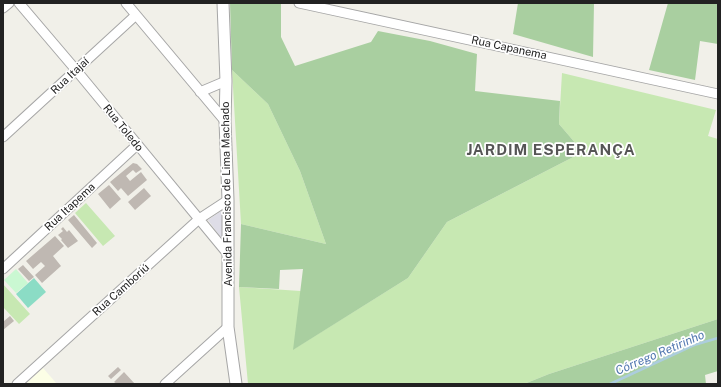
<!DOCTYPE html>
<html>
<head>
<meta charset="utf-8">
<style>
  body { margin:0 }
  #map { position:relative; width:721px; height:387px; overflow:hidden; background:#f1f0e9; font-family:"Public Sans",sans-serif }
  canvas { display:block }
  .frame { position:absolute; inset:0; border:4px solid #222; pointer-events:none }
</style>
</head>
<body>
<div id="map">
<canvas width="721" height="387"></canvas>
<div class="frame"></div>
</div>
<script>
const c = document.querySelector('canvas').getContext('2d');
c.lineJoin = 'round';
function fill(path, color) { c.fillStyle = color; c.fill(path, 'evenodd'); }
function strokePath(path, color, width, dash) { c.strokeStyle = color; c.lineWidth = width; c.lineCap = dash ? 'butt' : 'round'; c.setLineDash(dash || []); c.stroke(path); }
function label(font, color, halo, rows, align = 'center') {
  c.font = font + ' "Public Sans",sans-serif'; c.lineWidth = 3.5; c.setLineDash([]); c.textBaseline = 'middle'; c.strokeStyle = halo; c.fillStyle = color; for (const [text, x, y, turn = 0] of rows) {
    c.save(); c.translate(x, y); c.rotate((+turn || 0) * Math.PI / 180); c.textAlign = isNaN(turn) ? turn : align; if (halo) c.strokeText(text, 0, 0); c.fillText(text, 0, 0); c.restore();
  }
}
const education = new Path2D(`
  M 43,368 L 57,384 L 26,384 Z`);
const grass = new Path2D(`
  M 232,70 L 268,104 L 300,171 L 326,244 L 241,224 Z
  M 562,73 L 716,110 L 708,136 L 718,139 L 718,319 L 549,374 L 524,384 L 248,384 L 239,287 L 301,291 L 294,349 L 408,278 L 447,222 L 583,152 L 559,124 Z
  M 86,203 L 115,236 L 103,246 L 75,213 Z
  M 3,284 L 30,314 L 19,324 L 3,307 Z`);
const forest = new Path2D(`
  M 230,3 L 281,3 L 281,37 L 295,66 L 371,42 L 378,31 L 430,41 L 477,54 L 475,91 L 560,101 L 559,124 L 583,152 L 447,222 L 408,278 L 293,350 L 303,269 L 280,270 L 279,289 L 239,287 L 241,224 L 326,244 L 300,171 L 268,104 L 232,70 Z
  M 518,3 L 594,3 L 593,57 L 513,34 Z
  M 668,3 L 718,3 L 718,44 L 700,41 L 695,80 L 649,70 Z
  M 718,319 L 718,371 L 705,375 L 706,384 L 524,384 L 549,374 Z`);
const park = new Path2D(`
  M 16,269 L 28,283 L 16,293 L 4,280 Z`);
const pitch = new Path2D(`
  M 34,278 L 46,292 L 28,308 L 16,294 Z`);
const plaza = new Path2D(`
  M 224,209 L 225,243 L 208,220 Z`);
const stream = new Path2D(`
  M 610,384 L 694,345 L 718,338`);
const building = new Path2D(`
  M 133,163 L 137,164 L 142,169 L 136,173 L 133,170 L 126,176 L 130,181 L 141,172 L 147,180 L 128,196 L 121,188 L 118,191 L 110,182 Z
  M 109,185 L 121,199 L 110,209 L 98,194 Z
  M 144,188 L 151,196 L 135,210 L 128,202 Z
  M 74,215 L 97,243 L 92,248 L 68,220 Z
  M 63,227 L 67,232 L 69,230 L 78,241 L 68,248 L 61,240 L 62,239 L 58,235 L 63,231 L 61,229 Z
  M 55,236 L 64,246 L 53,256 L 61,266 L 42,283 L 35,275 L 45,266 L 41,262 L 33,269 L 26,261 Z
  M 23,265 L 34,277 L 29,281 L 18,269 Z
  M 10,316 L 14,321 L 3,330 L 3,320 L 4,321 Z
  M 118,367 L 121,370 L 111,379 L 108,376 Z
  M 124,372 L 135,384 L 117,384 L 114,382 Z`);
const minor = new Path2D(`
  M 19,3 L 76,70 L 227,253
  M 126,3 L 225,121
  M 299,3 L 718,94
  M 3,8 L 9,3
  M 200,92 L 226,81
  M 3,137 L 136,15
  M 3,269 L 137,145
  M 17,384 L 199,219 L 228,200
  M 165,384 L 228,327`);
const tertiary = new Path2D(`
  M 223,3 L 226,81 L 225,121 L 228,200 L 228,327 L 236,384`);
const streetNames = [
  ["Rua Capanema",509,48,12],
  ["Rua Itajaí",70,76,-43],
  ["Rua Toledo",123,128,51],
  ["Avenida Francisco de Lima Machado",227,194,-91],
  ["Rua Itapema",70,207,-43],
  ["Rua Camboriú",121,290,-42]
];
const waterNames = [
  ["Córrego Retirinho",660,353,-23]
];
const districtNames = [
  ["JARDIM ESPERANÇA",551,150]
];
fill(education, '#fcfee6');
fill(grass, '#c7e8b2');
fill(forest, '#a9cfa0');
fill(park, '#caf8d2');
fill(pitch, '#8bdcc5');
fill(plaza, '#dedde7');
strokePath(stream, '#accddd', 2.5);
fill(building, '#bfb8b2');
strokePath(minor, '#a6a6a6', 11);
strokePath(tertiary, '#a6a6a6', 13);
strokePath(minor, '#fff', 9);
strokePath(tertiary, '#fff', 11);
label('11px', '#222', '#fff', streetNames);
label('italic 12px', '#5177af', '#fff', waterNames);
c.letterSpacing = '1px';
label('bold 15px', '#555', '#fff', districtNames);
c.letterSpacing = '0px';
</script>
</body>
</html>
